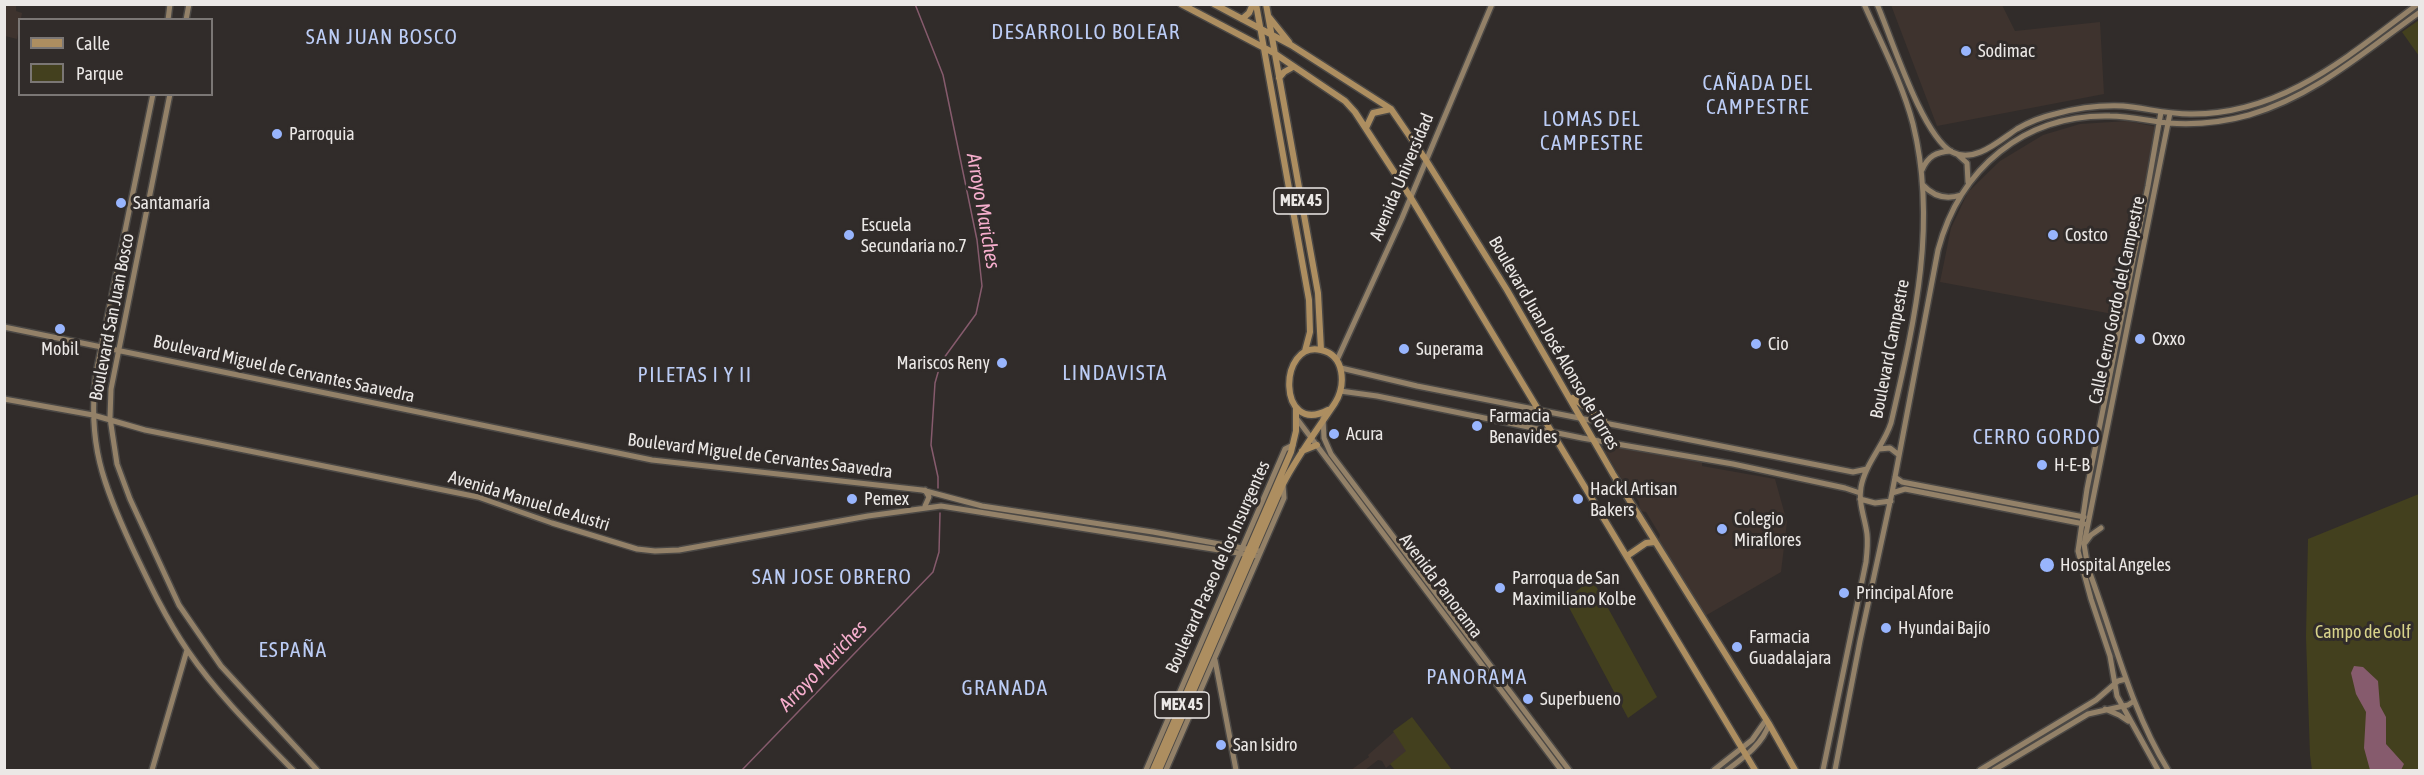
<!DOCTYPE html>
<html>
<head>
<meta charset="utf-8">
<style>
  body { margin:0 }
  #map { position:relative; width:2424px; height:775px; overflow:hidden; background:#312c2a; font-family:"Asap Condensed",sans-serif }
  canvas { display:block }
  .frame { position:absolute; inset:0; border:6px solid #ebe8e6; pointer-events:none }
  .legend { position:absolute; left:18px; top:18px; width:195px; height:78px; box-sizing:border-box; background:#312c2a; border:2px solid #7b7775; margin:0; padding:8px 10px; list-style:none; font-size:18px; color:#ebe8e6 }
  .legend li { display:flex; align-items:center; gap:12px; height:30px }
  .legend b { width:30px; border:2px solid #7b7775 }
</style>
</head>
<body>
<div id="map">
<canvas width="2424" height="775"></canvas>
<div class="frame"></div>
<ul class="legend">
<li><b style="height:8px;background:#ad8e60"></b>Calle</li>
<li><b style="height:16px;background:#43401e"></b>Parque</li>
</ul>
</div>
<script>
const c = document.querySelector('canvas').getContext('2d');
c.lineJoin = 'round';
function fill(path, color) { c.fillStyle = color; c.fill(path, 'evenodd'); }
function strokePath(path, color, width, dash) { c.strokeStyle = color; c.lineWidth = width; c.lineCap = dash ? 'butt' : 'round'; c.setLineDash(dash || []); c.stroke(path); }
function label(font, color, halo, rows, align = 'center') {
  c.font = font + ' "Asap Condensed",sans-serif'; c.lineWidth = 6; c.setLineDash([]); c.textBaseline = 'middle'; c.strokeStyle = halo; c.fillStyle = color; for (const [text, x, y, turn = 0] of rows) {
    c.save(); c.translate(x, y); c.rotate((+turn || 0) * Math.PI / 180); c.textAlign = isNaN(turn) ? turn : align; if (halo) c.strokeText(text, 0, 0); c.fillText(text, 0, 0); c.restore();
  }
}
const built = new Path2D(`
  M 4,5 L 16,5 L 16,11 L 22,13 L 17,39 L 5,36 Z
  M 1891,5 L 2002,5 L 2015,31 L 2100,22 L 2104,94 L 1937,126 Z
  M 2127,121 L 2157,127 L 2118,315 L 1940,282 L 1951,228 L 1968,192 L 2000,161 L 2043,135 L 2080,124 Z
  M 1610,446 L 1702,462 L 1702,466 L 1775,479 L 1787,522 L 1781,572 L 1705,616 L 1658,540 L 1660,535 L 1646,512 L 1640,511 L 1639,502 L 1632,490 L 1629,492 L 1605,451 Z
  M 1394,732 L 1407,751 L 1386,768 L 1382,761 L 1378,760 L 1365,770 L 1351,770 L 1369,757 L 1368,755 Z`);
const green = new Path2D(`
  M 2419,20 L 2419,56 L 2402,32 Z
  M 2419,494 L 2419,770 L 2312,770 L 2310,755 L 2306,637 L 2308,539 Z
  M 1592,579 L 1657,697 L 1628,718 L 1565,600 Z
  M 1412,717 L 1452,770 L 1395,770 L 1390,764 L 1406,751 L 1393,731 Z`);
const water = new Path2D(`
  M 2354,666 L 2363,667 L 2378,681 L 2380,706 L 2386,717 L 2386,744 L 2404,764 L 2401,770 L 2370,770 L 2364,748 L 2366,712 L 2356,694 L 2351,673 Z`);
const stream = new Path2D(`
  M 915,4 L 943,75 L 977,240 L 982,286 L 976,314 L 941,362 L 935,383 L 931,445 L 938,477 L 938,488
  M 742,770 L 933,572 L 939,552 L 940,513`);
const secondary = new Path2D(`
  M 1877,4 C 1892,39 1922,135 1952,152 C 1975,164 2000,140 2017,129 C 2029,122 2042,117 2055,114 C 2077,108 2100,105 2123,106 C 2145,108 2167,114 2190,114 C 2282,115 2348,56 2418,4
  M 168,20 L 170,4
  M 186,20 L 189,4
  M 153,94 L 96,373 C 87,443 103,484 132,547 C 149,583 166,619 188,651 C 218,695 257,733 293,770
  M 170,94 L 111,389 L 110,418 L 117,464 L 130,499 L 179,605 L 221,666 L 317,770
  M 1957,154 L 1967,163 L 1968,182
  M 1922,170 C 1928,156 1936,152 1951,151
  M 1923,185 C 1934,197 1946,200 1961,195
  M 4,327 L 652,460 L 922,490 L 982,506 L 1153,532 L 1259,551
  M 1337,360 L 1402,218 L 1492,4
  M 1341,368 L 1417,386 L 1853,472 L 1867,469
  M 1340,391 L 1377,396 L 1582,438 L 1733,464 L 1845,488 L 1860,493
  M 4,399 L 93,415 L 145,430 L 478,497 L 552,523 L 637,549 L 655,551 L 679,550 L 868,516 L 941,506 L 1257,556
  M 1323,418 L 1324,438 L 1331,454 L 1569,770
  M 1297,419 L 1561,770
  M 1879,449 L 1890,448 L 1899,455
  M 1895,477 L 1902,482 L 2084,517
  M 925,490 L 929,497 L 925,506
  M 1892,493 L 1905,489 L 2084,524
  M 1860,499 L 1875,503 L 1891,501
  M 2085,543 L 2091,535 L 2101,528
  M 1215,660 L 1236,770
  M 2105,709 L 2119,715 L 2128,721
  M 152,770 L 187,650
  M 1146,770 L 1285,449 L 1293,445
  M 1166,770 L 1284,498 L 1283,484
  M 1714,770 L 1752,740 L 1766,720
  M 1727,770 C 1743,758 1763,744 1769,724
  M 1823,770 L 1866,562 C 1867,553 1868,543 1867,534 C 1865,518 1858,503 1861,487 C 1865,464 1884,445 1891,423 C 1914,323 1938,225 1913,124 C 1902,82 1881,43 1864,4
  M 1835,770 L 1860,641 L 1892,493 L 1938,250 C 1960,168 2024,114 2110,116 C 2129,116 2149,121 2168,123 C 2195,125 2224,122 2249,115 C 2315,96 2365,51 2420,12
  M 1980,770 L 2096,700 L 2118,681 L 2126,679
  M 1994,770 L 2088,714 L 2128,705 L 2134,701
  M 2158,770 L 2117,696 L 2110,656 L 2091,599 L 2078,551 L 2087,489 L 2148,186 L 2161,112
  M 2168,770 C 2130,708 2114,637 2088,568 L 2084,544 L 2170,113`);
const primary = new Path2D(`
  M 1181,4 L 1274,53 L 1345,101 L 1355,112 L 1411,198 L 1755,770
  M 1214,4 L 1291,45 L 1391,109 L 1426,160 L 1507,290 L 1613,474 L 1769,724 L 1795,770
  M 1256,4 L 1309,300 L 1310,332 L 1305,351
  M 1266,4 L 1318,293 L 1321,350
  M 1269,17 L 1289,42
  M 1242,19 L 1249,13 L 1253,4
  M 1279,78 L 1284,72 L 1293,67
  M 1366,128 L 1373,113 L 1391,109
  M 1573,398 L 1604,421
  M 1302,451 L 1317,445
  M 1627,556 L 1646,543 L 1655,542
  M 1172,711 L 1181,703
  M 1153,770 L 1291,452 L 1296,431 L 1296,408
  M 1159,770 L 1283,484 C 1298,455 1317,430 1335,403 C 1346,385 1345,355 1321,350 C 1278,340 1277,437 1328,410`);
const markers = [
  [1966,51,6,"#98b5fd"],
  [277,134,6,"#98b5fd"],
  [121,203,6,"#98b5fd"],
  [849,235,6,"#98b5fd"],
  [2053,235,6,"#98b5fd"],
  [60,329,6,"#98b5fd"],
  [2140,339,6,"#98b5fd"],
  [1756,344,6,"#98b5fd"],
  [1404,349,6,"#98b5fd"],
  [1002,363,6,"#98b5fd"],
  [1477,426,6,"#98b5fd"],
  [1334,434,6,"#98b5fd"],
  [2042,465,6,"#98b5fd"],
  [852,499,6,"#98b5fd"],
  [1578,499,6,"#98b5fd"],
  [1722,529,6,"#98b5fd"],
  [2047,565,8,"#98b5fd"],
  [1500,588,6,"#98b5fd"],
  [1844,593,6,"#98b5fd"],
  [1886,628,6,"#98b5fd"],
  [1737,647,6,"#98b5fd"],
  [1528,699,6,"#98b5fd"],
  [1221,745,6,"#98b5fd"]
];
const shields = [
  [1301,201,54],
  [1182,705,54]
];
const shieldNames = [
  ["MEX 45",1301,201],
  ["MEX 45",1182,705]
];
const poiNames = [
  ["Sodimac",1978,51],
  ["Parroquia",289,134],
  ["Santamaría",133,203],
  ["Escuela",861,225],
  ["Secundaria no.7",861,246],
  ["Costco",2065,235],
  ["Oxxo",2152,339],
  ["Cio",1768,344],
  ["Mobil",60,349,"center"],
  ["Superama",1416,349],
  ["Mariscos Reny",990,363,"right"],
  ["Farmacia",1489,416],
  ["Benavides",1489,437],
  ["Acura",1346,434],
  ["H-E-B",2054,465],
  ["Hackl Artisan",1590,489],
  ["Bakers",1590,510],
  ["Pemex",864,499],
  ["Colegio",1734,519],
  ["Miraflores",1734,540],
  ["Hospital Angeles",2060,565],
  ["Parroqua de San",1512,578],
  ["Maximiliano Kolbe",1512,599],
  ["Principal Afore",1856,593],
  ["Hyundai Bajío",1898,628],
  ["Farmacia",1749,637],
  ["Guadalajara",1749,658],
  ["Superbueno",1540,699],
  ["San Isidro",1233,745]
];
const streetNames = [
  ["Avenida Universidad",1402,177,-67],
  ["Calle Cerro Gordo del Campestre",2117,300,-78],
  ["Boulevard San Juan Bosco",112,317,-79],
  ["Boulevard Juan José Alonso de Torres",1554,343,60],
  ["Boulevard Campestre",1890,349,-79],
  ["Boulevard Miguel de Cervantes Saavedra",284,369,12],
  ["Boulevard Miguel de Cervantes Saavedra",760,456,7],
  ["Avenida Manuel de Austri",529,501,17],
  ["Boulevard Paseo de los Insurgentes",1218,567,-66],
  ["Avenida Panorama",1441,586,53]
];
const parkNames = [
  ["Campo de Golf",2363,632]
];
const waterNames = [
  ["Arroyo Mariches",983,211,80],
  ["Arroyo Mariches",823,666,-46]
];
const quarterNames = [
  ["DESARROLLO BOLEAR",1086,32],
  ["SAN JUAN BOSCO",382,37],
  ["CAÑADA DEL",1758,83],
  ["CAMPESTRE",1758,107],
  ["LOMAS DEL",1592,119],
  ["CAMPESTRE",1592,143],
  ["LINDAVISTA",1115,373],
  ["PILETAS I Y II",695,375],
  ["CERRO GORDO",2037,437],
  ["SAN JOSE OBRERO",832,577],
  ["ESPAÑA",293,650],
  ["PANORAMA",1477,677],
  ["GRANADA",1005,688]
];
fill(built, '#3e332e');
fill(green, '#43401e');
fill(water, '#865b6d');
strokePath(stream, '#865b6d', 1.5);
strokePath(secondary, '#4b4845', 8);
strokePath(primary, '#4b4845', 9);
strokePath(secondary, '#938168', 5);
strokePath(primary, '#ad8e60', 6);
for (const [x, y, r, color] of markers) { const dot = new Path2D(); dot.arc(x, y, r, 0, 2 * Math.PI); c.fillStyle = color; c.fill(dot); strokePath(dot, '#312c2a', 2); }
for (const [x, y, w] of shields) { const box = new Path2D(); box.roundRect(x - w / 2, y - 13, w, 26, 4.5); c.fillStyle = '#312c2a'; c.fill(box); strokePath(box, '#ebe8e6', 1.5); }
label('bold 16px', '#ebe8e6', null, shieldNames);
label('18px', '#ebe8e6', '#312c2a', poiNames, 'left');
label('18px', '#ebe8e6', '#312c2a', streetNames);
label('18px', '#d7d28a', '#312c2a', parkNames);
label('italic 20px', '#f6aecd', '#312c2a', waterNames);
c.letterSpacing = '1.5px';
label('21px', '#bccdf6', '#312c2a', quarterNames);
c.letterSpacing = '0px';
</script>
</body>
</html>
